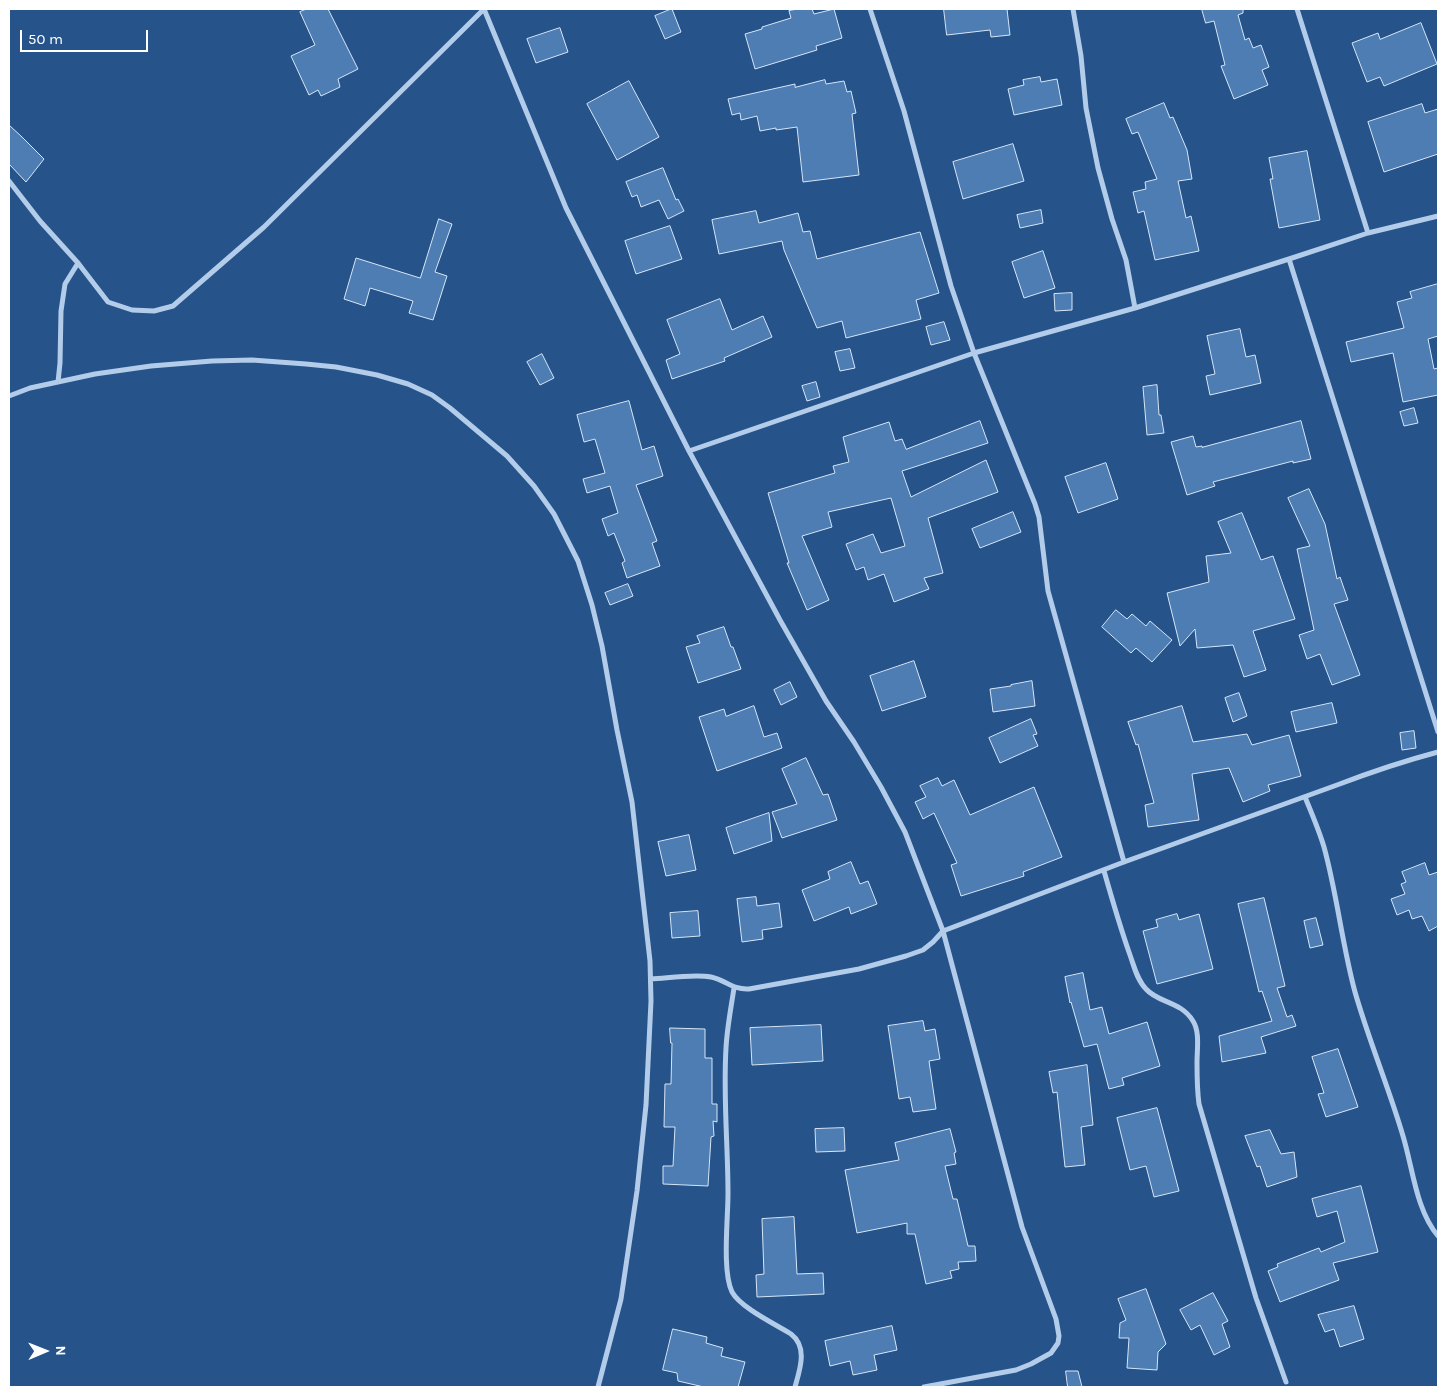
<!DOCTYPE html>
<html>
<head>
<meta charset="utf-8">
<style>
  body { margin:0 }
  #map { position:relative; width:1447px; height:1396px; overflow:hidden; background:#25538a; font-family:Karla,sans-serif }
  canvas { display:block }
  .frame { position:absolute; inset:0; border:10px solid #fff; pointer-events:none }
  .north { position:absolute; left:20px; top:1326px; width:50px; height:50px; -webkit-text-stroke:4px #25538a; paint-order:stroke; rotate:89deg; font-size:14px; font-weight:700; line-height:20px; text-align:center; color:#fff }
  .north::after { content:''; display:block; margin:auto; width:18px; height:22px; background:#fff; clip-path:polygon(50% 0,100% 100%,50% 72%,0 100%) }
  .scale { position:absolute; left:20px; top:30px; width:128px; height:22px; box-sizing:border-box; border:2px solid #fff; border-top:0; padding-left:6px; font-size:15px; line-height:18px; white-space:nowrap; color:#fff; -webkit-text-stroke:4px #25538a; paint-order:stroke }
</style>
</head>
<body>
<div id="map">
<canvas width="1447" height="1396"></canvas>
<div class="frame"></div>
<div class="north">N</div>
<div class="scale">50 m</div>
</div>
<script>
const c = document.querySelector('canvas').getContext('2d');
c.lineJoin = 'round';
function fill(path, color) { c.fillStyle = color; c.fill(path, 'evenodd'); }
function strokePath(path, color, width, dash) { c.strokeStyle = color; c.lineWidth = width; c.lineCap = dash ? 'butt' : 'round'; c.setLineDash(dash || []); c.stroke(path); }
const building = new Path2D(`
  M 307,9 L 328,9 L 358,69 L 338,79 L 340,87 L 321,96 L 318,90 L 309,95 L 291,56 L 315,45 L 300,12 Z
  M 672,9 L 681,32 L 665,39 L 655,16 Z
  M 798,9 L 812,9 L 814,14 L 834,9 L 842,38 L 816,46 L 817,50 L 755,69 L 745,34 L 762,29 L 762,27 L 791,18 L 789,11 Z
  M 944,9 L 1007,9 L 1010,35 L 991,37 L 990,30 L 947,35 Z
  M 1202,9 L 1243,9 L 1243,13 L 1238,15 L 1245,40 L 1249,38 L 1253,48 L 1261,45 L 1269,67 L 1262,70 L 1268,85 L 1234,99 L 1221,66 L 1225,65 L 1214,21 L 1206,23 Z
  M 1421,23 L 1437,64 L 1384,86 L 1380,77 L 1367,82 L 1352,43 L 1378,33 L 1380,39 Z
  M 560,28 L 568,52 L 536,63 L 527,39 Z
  M 1040,77 L 1041,82 L 1057,79 L 1062,105 L 1014,115 L 1008,89 L 1024,85 L 1023,80 Z
  M 825,80 L 826,84 L 844,81 L 847,92 L 851,91 L 856,113 L 852,114 L 859,175 L 803,182 L 797,127 L 776,130 L 776,128 L 760,131 L 757,116 L 741,120 L 740,113 L 732,115 L 728,99 L 795,84 L 795,87 Z
  M 629,81 L 659,137 L 617,160 L 587,104 Z
  M 1164,103 L 1170,118 L 1173,117 L 1187,150 L 1192,179 L 1178,181 L 1186,218 L 1191,216 L 1199,251 L 1155,260 L 1144,211 L 1138,213 L 1133,192 L 1146,189 L 1145,182 L 1157,179 L 1138,132 L 1132,134 L 1126,119 Z
  M 1422,104 L 1425,113 L 1438,109 L 1438,154 L 1384,172 L 1368,122 Z
  M 9,125 L 22,137 L 44,159 L 26,182 L 9,164 Z
  M 1013,144 L 1024,181 L 963,199 L 953,162 Z
  M 1307,151 L 1320,220 L 1279,228 L 1270,179 L 1273,179 L 1269,158 Z
  M 663,168 L 676,200 L 678,199 L 684,211 L 668,219 L 659,200 L 641,207 L 637,195 L 632,197 L 626,182 Z
  M 1041,210 L 1043,223 L 1020,228 L 1017,215 Z
  M 756,211 L 759,223 L 798,213 L 803,232 L 810,231 L 817,259 L 920,232 L 939,293 L 916,300 L 921,319 L 846,338 L 842,321 L 817,328 L 784,250 L 782,241 L 719,254 L 712,220 Z
  M 439,219 L 452,224 L 435,272 L 447,276 L 433,320 L 409,313 L 413,301 L 370,288 L 365,306 L 344,299 L 356,258 L 420,278 Z
  M 670,226 L 682,259 L 636,274 L 625,241 Z
  M 1043,251 L 1055,288 L 1024,298 L 1012,262 Z
  M 1438,284 L 1438,336 L 1428,339 L 1434,369 L 1438,368 L 1438,395 L 1403,402 L 1393,353 L 1351,362 L 1346,342 L 1404,328 L 1397,302 L 1412,298 L 1410,292 Z
  M 1072,293 L 1072,310 L 1055,311 L 1054,294 Z
  M 720,299 L 732,330 L 763,316 L 772,337 L 724,358 L 725,361 L 672,379 L 666,360 L 680,354 L 667,320 Z
  M 944,322 L 950,340 L 931,345 L 926,327 Z
  M 1240,329 L 1246,357 L 1255,355 L 1261,383 L 1210,395 L 1206,376 L 1215,374 L 1207,336 Z
  M 850,349 L 855,368 L 840,371 L 835,352 Z
  M 542,354 L 554,378 L 540,385 L 527,362 Z
  M 816,382 L 820,397 L 807,401 L 802,386 Z
  M 1157,385 L 1159,415 L 1161,415 L 1164,433 L 1147,435 L 1143,387 Z
  M 629,401 L 642,450 L 654,446 L 663,476 L 636,485 L 657,541 L 652,543 L 660,566 L 627,578 L 622,563 L 625,561 L 614,533 L 608,536 L 602,519 L 618,513 L 610,486 L 587,493 L 583,479 L 605,473 L 595,439 L 584,442 L 577,415 Z
  M 1414,408 L 1418,423 L 1404,426 L 1400,412 Z
  M 980,421 L 988,443 L 902,471 L 911,497 L 986,460 L 998,492 L 928,518 L 943,573 L 924,578 L 929,589 L 894,602 L 884,574 L 868,580 L 864,567 L 856,570 L 846,544 L 873,534 L 881,553 L 905,546 L 891,498 L 828,512 L 832,527 L 802,536 L 829,600 L 807,610 L 787,563 L 789,563 L 768,493 L 835,473 L 833,466 L 849,462 L 843,437 L 889,422 L 895,441 L 902,439 L 906,449 Z
  M 1301,421 L 1311,459 L 1293,463 L 1293,461 L 1213,482 L 1215,486 L 1187,495 L 1171,442 L 1193,436 L 1196,447 L 1202,446 L 1202,447 Z
  M 1106,463 L 1118,499 L 1078,513 L 1065,477 Z
  M 1309,489 L 1325,524 L 1337,579 L 1340,577 L 1348,600 L 1334,604 L 1360,675 L 1332,685 L 1320,654 L 1307,659 L 1299,635 L 1314,630 L 1297,549 L 1310,546 L 1288,498 Z
  M 1013,512 L 1021,532 L 980,548 L 972,529 Z
  M 1242,513 L 1261,560 L 1273,556 L 1295,619 L 1253,631 L 1266,670 L 1244,677 L 1233,645 L 1197,648 L 1195,629 L 1180,646 L 1167,593 L 1209,582 L 1206,556 L 1231,553 L 1218,522 Z
  M 628,584 L 633,596 L 610,605 L 605,593 Z
  M 1116,610 L 1127,619 L 1132,614 L 1146,626 L 1150,621 L 1172,640 L 1152,662 L 1136,648 L 1131,653 L 1102,627 Z
  M 724,627 L 731,647 L 733,647 L 741,669 L 698,683 L 686,647 L 700,643 L 697,636 Z
  M 914,661 L 926,697 L 882,711 L 870,676 Z
  M 1032,681 L 1035,706 L 993,712 L 990,689 L 1011,686 L 1011,685 Z
  M 790,682 L 797,697 L 781,705 L 774,690 Z
  M 1239,693 L 1247,716 L 1233,722 L 1225,698 Z
  M 1332,703 L 1337,723 L 1296,732 L 1291,712 Z
  M 754,706 L 764,737 L 777,733 L 782,748 L 717,771 L 699,717 L 724,709 L 726,716 Z
  M 1182,706 L 1193,742 L 1247,734 L 1252,745 L 1289,735 L 1301,776 L 1268,785 L 1270,791 L 1243,802 L 1229,768 L 1192,774 L 1199,820 L 1148,827 L 1145,805 L 1154,803 L 1138,744 L 1136,745 L 1128,722 Z
  M 1031,719 L 1037,734 L 1033,735 L 1038,746 L 1000,763 L 989,738 Z
  M 1414,731 L 1416,748 L 1402,750 L 1400,733 Z
  M 806,758 L 823,795 L 828,794 L 837,820 L 782,838 L 772,812 L 797,804 L 782,769 Z
  M 938,778 L 942,786 L 954,780 L 970,815 L 1034,787 L 1062,857 L 1023,872 L 1024,876 L 961,896 L 951,865 L 957,863 L 934,813 L 923,819 L 915,802 L 926,797 L 920,786 Z
  M 769,813 L 772,841 L 734,854 L 726,828 Z
  M 689,835 L 696,870 L 666,876 L 658,842 Z
  M 851,862 L 860,884 L 868,881 L 877,904 L 851,914 L 849,907 L 814,921 L 802,890 L 830,879 L 828,872 Z
  M 1425,863 L 1429,875 L 1438,872 L 1438,926 L 1429,931 L 1422,916 L 1412,919 L 1409,910 L 1397,915 L 1391,899 L 1405,894 L 1401,884 L 1406,882 L 1402,872 Z
  M 756,897 L 757,906 L 779,903 L 782,927 L 762,930 L 763,939 L 742,942 L 737,899 Z
  M 1264,898 L 1285,986 L 1277,988 L 1287,1017 L 1292,1015 L 1296,1026 L 1261,1037 L 1266,1053 L 1222,1062 L 1219,1036 L 1272,1021 L 1262,991 L 1259,992 L 1238,904 Z
  M 698,911 L 700,936 L 672,938 L 670,913 Z
  M 1177,914 L 1179,920 L 1199,914 L 1213,969 L 1157,984 L 1143,931 L 1158,927 L 1156,920 Z
  M 1316,918 L 1323,945 L 1310,948 L 1304,921 Z
  M 1083,973 L 1090,1010 L 1102,1007 L 1109,1034 L 1147,1022 L 1160,1066 L 1122,1078 L 1124,1085 L 1109,1089 L 1097,1044 L 1084,1047 L 1071,1002 L 1070,1003 L 1065,977 Z
  M 923,1021 L 925,1031 L 935,1029 L 940,1059 L 929,1061 L 936,1109 L 913,1112 L 910,1097 L 899,1099 L 888,1026 Z
  M 821,1025 L 823,1061 L 752,1065 L 750,1028 Z
  M 670,1028 L 705,1029 L 705,1058 L 712,1058 L 712,1104 L 717,1104 L 717,1122 L 713,1121 L 714,1136 L 711,1137 L 708,1186 L 663,1184 L 663,1166 L 673,1166 L 675,1127 L 664,1127 L 665,1084 L 671,1084 L 672,1043 L 671,1043 Z
  M 1338,1049 L 1358,1107 L 1326,1117 L 1318,1094 L 1324,1093 L 1312,1057 Z
  M 1087,1065 L 1093,1125 L 1081,1127 L 1085,1165 L 1065,1167 L 1057,1092 L 1053,1093 L 1049,1072 Z
  M 1157,1108 L 1179,1191 L 1154,1197 L 1146,1166 L 1130,1170 L 1117,1118 Z
  M 844,1128 L 845,1151 L 816,1152 L 815,1129 Z
  M 950,1129 L 956,1152 L 954,1153 L 956,1164 L 945,1166 L 953,1199 L 957,1199 L 968,1246 L 975,1246 L 976,1261 L 958,1262 L 959,1269 L 950,1271 L 952,1278 L 926,1284 L 915,1234 L 907,1234 L 907,1223 L 857,1233 L 845,1170 L 899,1160 L 895,1143 Z
  M 1270,1130 L 1281,1154 L 1294,1152 L 1297,1177 L 1267,1187 L 1260,1166 L 1257,1167 L 1245,1136 Z
  M 1361,1186 L 1378,1252 L 1333,1263 L 1339,1280 L 1280,1302 L 1268,1271 L 1278,1267 L 1277,1264 L 1319,1248 L 1321,1252 L 1345,1242 L 1337,1211 L 1317,1217 L 1312,1199 Z
  M 794,1217 L 797,1274 L 823,1273 L 824,1294 L 757,1297 L 756,1275 L 764,1274 L 762,1219 Z
  M 1146,1289 L 1166,1344 L 1158,1352 L 1157,1370 L 1127,1368 L 1129,1338 L 1119,1338 L 1120,1323 L 1126,1320 L 1118,1299 Z
  M 1213,1293 L 1228,1321 L 1222,1324 L 1230,1347 L 1214,1355 L 1200,1325 L 1191,1330 L 1180,1310 Z
  M 1354,1306 L 1364,1339 L 1340,1347 L 1334,1329 L 1325,1332 L 1318,1315 Z
  M 892,1326 L 897,1350 L 874,1355 L 877,1370 L 853,1375 L 850,1361 L 830,1366 L 825,1341 Z
  M 673,1329 L 707,1337 L 706,1343 L 723,1348 L 721,1356 L 745,1362 L 738,1387 L 704,1387 L 678,1381 L 677,1373 L 663,1370 Z
  M 1066,1371 L 1078,1371 L 1082,1387 L 1068,1387 Z`);
const minor = new Path2D(`
  M 870,9 L 904,111 L 951,286 L 974,353 L 1035,504 L 1039,517 L 1048,591 L 1124,862
  M 1073,9 L 1081,56 L 1086,108 L 1098,168 L 1112,219 L 1126,260 L 1135,308
  M 1297,9 L 1368,233
  M 9,181 L 40,221 L 78,263 L 108,302 L 132,310 L 154,311 L 173,306 L 264,227 L 484,9 L 566,208 L 689,451 L 780,620 L 826,701 L 854,742 L 881,787 L 905,832 L 943,931 L 1022,1227 L 1056,1319 L 1059,1336 L 1058,1343 L 1051,1353 L 1031,1364 L 1016,1370 L 924,1387
  M 1289,259 L 1438,732
  M 58,382 L 60,363 L 61,311 L 65,284 L 78,263
  M 9,396 L 30,388 L 95,374 L 151,366 L 212,361 L 252,360 L 306,364 L 336,367 L 377,375 L 408,384 L 432,395 L 450,408 L 507,456 L 534,486 L 554,514 L 578,561 L 592,605 L 602,646 L 617,730 L 632,802 L 650,961 L 651,1001 L 646,1105 L 637,1191 L 621,1299 L 598,1387
  M 689,451 L 974,353 L 1135,308 L 1289,259 L 1368,233 L 1438,216
  M 1305,797 C 1312,814 1319,830 1324,847 C 1337,894 1342,944 1355,992 C 1369,1041 1389,1088 1403,1136 C 1413,1169 1416,1210 1438,1236
  M 1104,871 C 1112,899 1120,927 1130,955 C 1134,966 1137,980 1146,989 C 1158,1003 1181,1001 1193,1021 C 1200,1032 1197,1049 1197,1062 C 1197,1076 1197,1090 1199,1104 L 1256,1298 L 1286,1382
  M 651,979 C 669,978 693,974 711,977 C 726,980 732,990 749,989 L 859,969 L 906,956 L 923,950 L 933,942 L 943,931 L 1124,862 L 1337,785 C 1371,772 1404,761 1438,752
  M 734,988 C 731,1008 727,1028 726,1048 C 723,1097 728,1145 728,1194 C 728,1219 722,1271 732,1292 C 741,1308 775,1324 791,1334 C 808,1347 800,1369 795,1387`);
fill(building, '#4d7db2');
strokePath(building, '#d6e6f7', 1);
strokePath(minor, '#b2ccea', 5);
</script>
</body>
</html>
